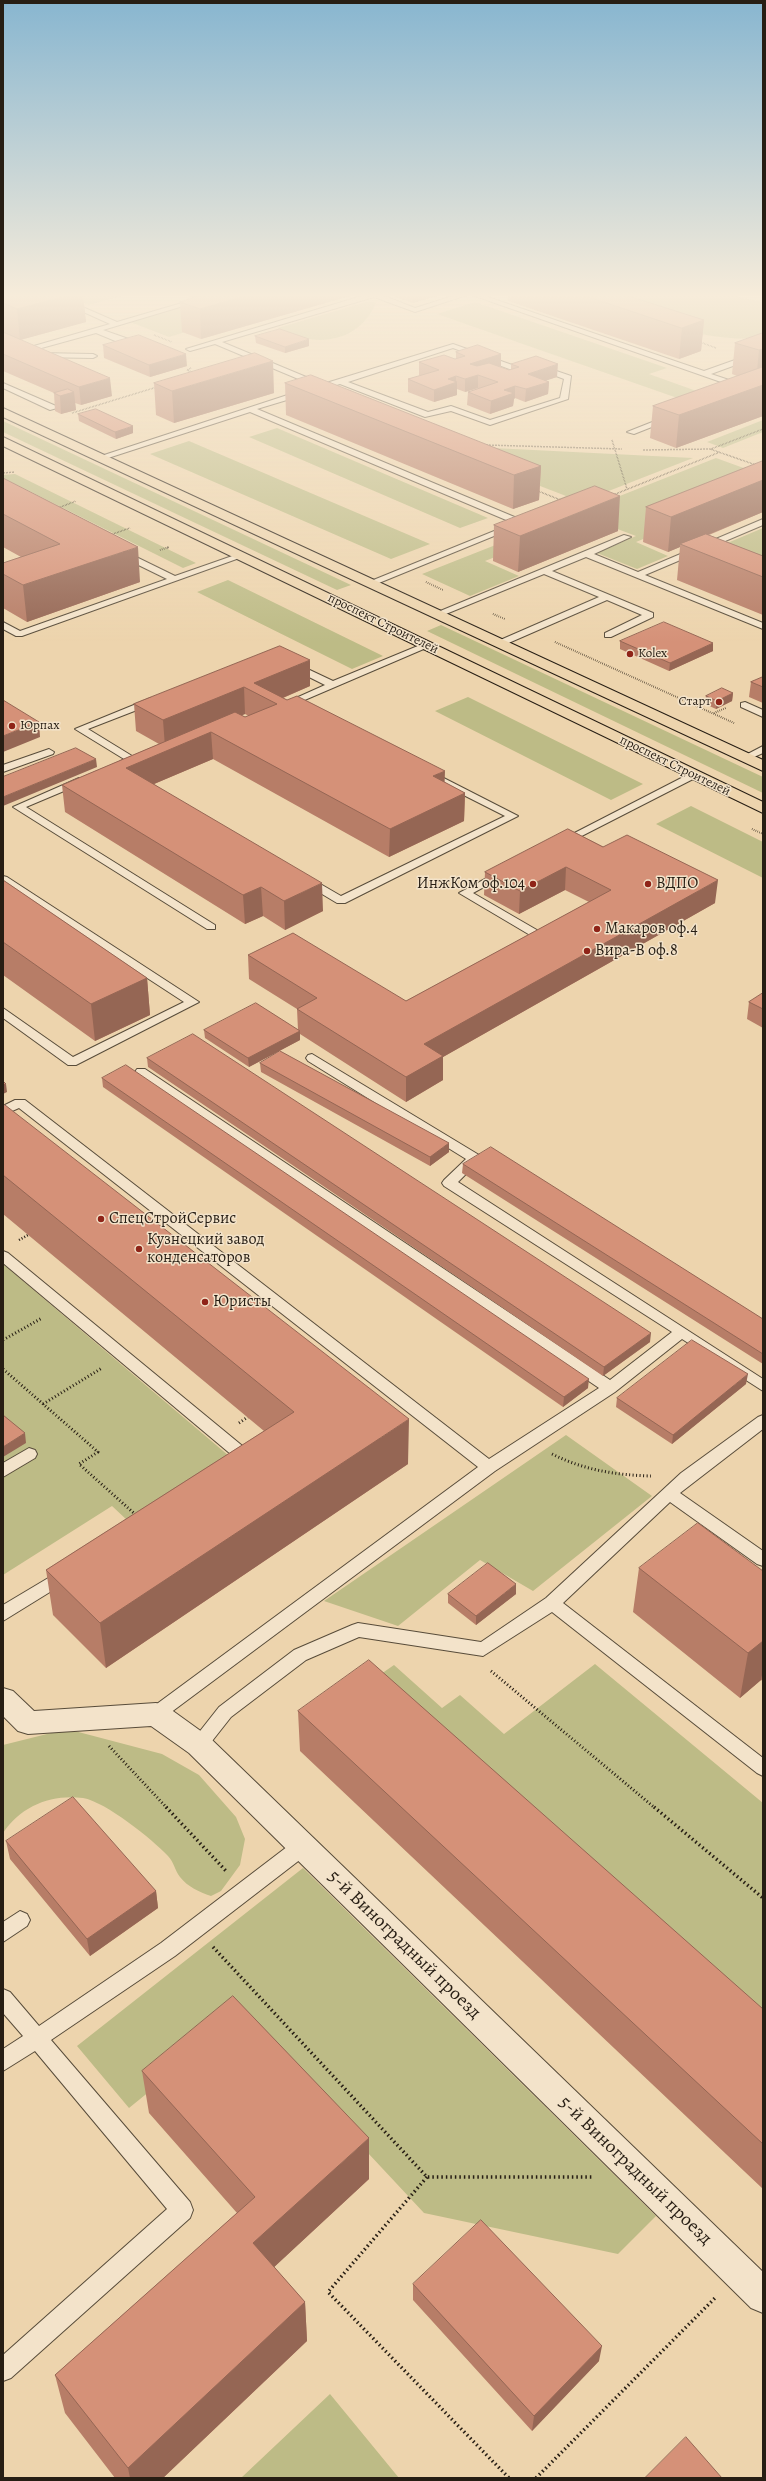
<!DOCTYPE html>
<html>
<head>
<meta charset="utf-8">
<style>
  body { margin:0 }
  #map { position:relative; width:766px; height:2481px; overflow:hidden; background:#edd4ad; font-family:Alegreya,serif }
  canvas { display:block }
  .frame { position:absolute; inset:0; border:4px solid #271e14; pointer-events:none }
</style>
</head>
<body>
<div id="map">
<canvas width="766" height="2481"></canvas>
<div class="frame"></div>
</div>
<script>
const c = document.querySelector('canvas').getContext('2d');
c.lineJoin = 'round';
function fill(path, color) { c.fillStyle = color; c.fill(path, 'evenodd'); }
function strokePath(path, color, width, dash) { c.strokeStyle = color; c.lineWidth = width; c.lineCap = dash ? 'butt' : 'round'; c.setLineDash(dash || []); c.stroke(path); }
function label(font, color, halo, rows, align = 'center') {
  c.font = font + ' Alegreya,serif'; c.lineWidth = 3; c.setLineDash([]); c.textBaseline = 'middle'; c.strokeStyle = halo; c.fillStyle = color; for (const [text, x, y, turn = 0] of rows) {
    c.save(); c.translate(x, y); c.rotate((+turn || 0) * Math.PI / 180); c.textAlign = isNaN(turn) ? turn : align; if (halo) c.strokeText(text, 0, 0); c.fillText(text, 0, 0); c.restore();
  }
}
const green = new Path2D(`
  M 67,295 L 125,295 L 89,305 Z
  M 222,295 L 309,295 L 169,337 L 130,322 Z
  M 568,295 L 728,295 L 763,302 L 763,338 C 702,344 627,313 568,295 Z
  M 369,301 L 376,303 C 363,334 332,346 300,337 C 291,335 283,335 278,328 Z
  M 475,302 L 667,368 L 649,374 L 702,393 L 683,400 L 437,314 Z
  M 763,420 L 763,432 L 723,448 L 707,442 Z
  M 3,421 L 351,585 L 337,590 L 3,432 Z
  M 277,428 L 488,518 L 460,528 L 249,437 Z
  M 189,441 L 430,544 L 391,559 L 150,454 Z
  M 434,445 L 693,458 L 532,521 L 517,516 L 566,496 Z
  M 716,458 L 763,475 L 763,490 L 636,542 L 668,556 L 637,569 L 597,553 L 636,536 L 591,519 L 485,561 L 519,576 L 470,596 L 422,574 Z
  M 15,474 L 196,563 L 183,568 L 3,478 L 3,475 Z
  M 763,528 L 763,575 L 706,552 Z
  M 228,580 L 383,656 L 352,669 L 197,592 Z
  M 441,625 L 763,777 L 763,793 L 427,631 Z
  M 468,697 L 643,784 L 611,800 L 435,711 Z
  M 691,806 L 763,842 L 763,878 L 656,824 Z
  M 3,1264 L 229,1456 L 128,1521 L 112,1506 L 3,1575 Z
  M 566,1435 L 652,1496 L 533,1591 L 480,1560 L 398,1626 L 324,1601 Z
  M 595,1664 L 763,1803 L 763,2043 L 368,1683 L 394,1665 L 442,1708 L 460,1695 L 504,1734 Z
  M 67,1729 L 162,1754 L 199,1775 L 236,1817 L 245,1839 L 240,1865 L 221,1891 L 211,1896 C 199,1892 188,1887 180,1877 C 175,1871 174,1862 168,1856 C 152,1839 106,1802 83,1798 C 51,1794 21,1806 3,1833 L 3,1745 Z
  M 303,1868 L 656,2216 L 618,2254 L 424,2213 L 241,2017 L 129,2108 L 77,2046 Z
  M 330,2394 L 399,2478 L 241,2478 Z`);
const pathFar4 = new Path2D(`
  M 154,335 L 172,342
  M 700,342 L 716,348
  M 191,368 L 187,370 L 194,373
  M 72,413 L 157,387
  M 612,440 L 627,489
  M 486,445 L 622,449
  M 711,449 L 763,429
  M 643,450 L 710,449 L 756,465
  M 3,473 L 15,472
  M 538,491 L 563,501
  M 613,495 L 720,452
  M 58,508 L 76,501
  M 110,535 L 130,528
  M 167,548 L 169,547`);
const pathFar3 = new Path2D(`
  M 160,550 L 169,547
  M 426,582 L 443,590
  M 493,614 L 505,619
  M 555,642 L 734,723
  M 714,713 L 726,708
  M 752,829 L 763,834`);
const pathFar2 = new Path2D(`
  M 19,1240 L 28,1235`);
const pathFar1 = new Path2D(`
  M 3,1340 L 42,1318
  M 3,1369 L 98,1452 L 79,1464 L 136,1515
  M 43,1404 L 102,1368
  M 239,1423 L 248,1417
  M 552,1454 C 584,1470 615,1475 651,1476
  M 491,1671 L 655,1808
  M 109,1746 L 167,1808`);
const path = new Path2D(`
  M 166,1807 L 227,1872
  M 654,1807 L 763,1898
  M 213,1947 L 427,2177 L 594,2177
  M 427,2177 L 328,2292 L 509,2478
  M 536,2478 L 716,2297`);
const service = new Path2D(`
  M 46,295 L 55,295 L 117,322 L 209,295 L 220,295 L 103,330 L 140,343 L 140,347 L 125,345 L 96,333 L 27,352 L 27,348 L 110,324 Z
  M 365,295 L 382,295 L 415,308 L 456,295 L 467,295 L 415,312 L 374,297 L 222,342 L 323,384 L 453,344 L 515,366 L 530,362 L 571,376 L 568,399 L 490,425 L 451,411 L 425,417 L 340,384 L 257,409 L 524,521 L 524,525 L 518,525 L 250,412 L 105,459 L 98,457 L 315,386 L 215,344 L 190,351 L 186,349 ZM 453,348 L 512,370 L 530,366 L 564,379 L 560,398 L 490,420 L 451,406 L 428,412 L 348,382 Z
  M 472,295 L 482,295 L 704,371 L 763,350 L 763,355 L 711,374 L 744,385 L 744,389 L 741,389 Z
  M 39,353 L 93,354 L 97,356 L 93,358 L 36,357 L 36,353 Z
  M 3,383 L 56,406 L 57,408 L 50,410 L 3,388 Z
  M 665,417 L 672,419 L 634,434 L 627,432 Z
  M 763,519 L 763,525 L 645,575 L 763,623 L 763,629 L 586,557 L 552,571 L 653,613 L 653,617 L 611,637 L 605,637 L 605,633 L 642,615 L 607,600 L 504,645 L 498,645 L 498,641 L 599,597 L 544,574 L 441,616 L 433,614 L 624,535 L 631,537 L 594,554 L 638,572 Z
  M 509,525 L 516,527 L 374,585 L 366,583 Z
  M 120,552 L 126,552 L 175,576 L 238,554 L 245,556 L 22,636 L 16,636 L 3,629 L 3,622 L 20,631 L 167,579 L 120,556 Z
  M 425,643 L 433,645 L 300,702 L 305,706 L 304,708 L 296,708 L 287,702 L 325,685 L 291,668 L 291,664 L 297,664 L 333,681 Z
  M 151,698 L 156,701 L 155,703 L 88,729 L 137,759 L 119,768 L 114,765 L 124,759 L 75,729 Z
  M 745,702 L 763,710 L 763,717 L 741,707 L 741,703 Z
  M 763,746 L 763,753 L 745,761 L 740,758 Z
  M 49,749 L 54,752 L 53,754 L 3,772 L 3,765 Z
  M 428,770 L 518,816 L 345,903 L 337,903 L 302,882 L 302,878 L 310,878 L 341,896 L 505,816 L 424,775 L 424,771 Z
  M 693,772 L 698,775 L 697,777 L 566,844 L 558,844 L 557,842 Z
  M 79,778 L 84,781 L 83,783 L 26,807 L 215,925 L 215,929 L 207,929 L 13,807 Z
  M 500,871 L 504,872 L 504,876 L 473,893 L 542,933 L 542,937 L 532,943 L 524,943 L 522,941 L 530,935 L 459,893 Z
  M 3,876 L 7,877 L 199,1002 L 76,1065 L 68,1065 L 3,1018 L 3,1008 L 73,1057 L 184,1002 L 3,884 Z
  M 312,1054 L 479,1155 L 481,1158 L 479,1161 L 458,1182 L 763,1379 L 763,1391 L 682,1339 L 615,1392 L 495,1471 L 162,1719 L 156,1721 L 150,1719 L 147,1714 L 150,1709 L 478,1467 L 19,1108 L 3,1115 L 3,1106 L 15,1100 L 25,1100 L 489,1459 L 599,1388 L 137,1075 L 135,1072 L 137,1069 L 145,1069 L 610,1380 L 672,1332 L 444,1186 L 442,1183 L 444,1180 L 466,1159 L 308,1061 L 306,1058 L 308,1055 Z
  M 3,1251 L 8,1253 L 251,1453 L 253,1457 C 249,1464 241,1466 233,1464 L 231,1460 L 233,1456 L 3,1263 Z
  M 763,1415 L 763,1429 L 680,1493 L 763,1551 L 763,1566 L 757,1564 L 670,1502 L 563,1603 L 763,1758 L 763,1776 L 757,1773 L 552,1612 L 483,1656 L 359,1637 L 306,1660 L 231,1717 L 205,1750 L 199,1752 L 193,1750 L 190,1745 L 193,1740 L 219,1707 L 294,1650 L 352,1625 L 358,1623 L 481,1642 L 546,1598 L 681,1473 L 758,1417 Z
  M 29,1448 L 35,1450 L 37,1454 L 35,1458 L 3,1477 L 3,1463 Z
  M 65,1568 L 71,1569 L 73,1574 L 71,1579 L 3,1621 L 3,1605 Z
  M 303,1838 L 310,1840 L 312,1846 L 310,1852 L 175,1956 L 51,2040 L 190,2202 L 193,2210 L 190,2218 L 11,2378 L 3,2381 L 3,2355 L 167,2209 L 35,2051 L 3,2071 L 3,2049 L 23,2036 L 3,2013 L 3,1989 L 10,1992 L 39,2026 L 161,1943 L 296,1840 Z
  M 20,1911 L 27,1914 L 30,1920 L 27,1926 L 3,1942 L 3,1922 Z`);
const minor = new Path2D(`
  M 3,1688 L 13,1691 L 34,1711 L 156,1703 L 166,1706 L 209,1737 L 763,2272 L 763,2313 L 751,2308 L 189,1753 L 151,1726 L 28,1734 L 18,1731 L 3,1716 Z`);
const primary = new Path2D(`
  M 3,408 L 763,760 L 763,771 L 3,417 Z
  M 3,437 L 763,802 L 763,813 L 3,446 Z`);
const wall = new Path2D(`
  M 3,295 L 83,295 L 86,322 L 20,340 L 3,332 Z
  M 187,295 L 202,295 L 193,298 Z
  M 203,295 L 353,295 L 201,339 L 182,332 L 180,302 Z
  M 395,295 L 440,295 L 413,303 L 395,297 Z
  M 508,295 L 625,295 L 704,320 L 701,351 L 679,359 L 508,301 Z
  M 3,332 L 112,396 L 81,405 L 75,403 L 76,410 L 61,414 L 55,411 L 54,393 L 3,371 Z
  M 763,333 L 763,416 L 676,448 L 650,438 L 653,406 L 737,376 L 732,374 L 735,343 Z
  M 255,336 L 309,346 L 285,353 L 256,343 Z
  M 103,345 L 187,366 L 150,377 L 104,358 Z
  M 456,352 L 501,354 L 501,366 L 500,367 L 509,370 L 511,370 L 511,364 L 557,377 L 546,380 L 549,382 L 548,394 L 525,402 L 515,398 L 514,399 L 513,406 L 490,414 L 467,405 L 468,392 L 479,388 L 478,388 L 465,392 L 457,389 L 457,395 L 434,402 L 408,392 L 408,379 L 420,376 L 419,375 L 419,362 L 455,359 L 456,359 Z
  M 154,383 L 274,393 L 174,423 L 156,415 Z
  M 285,383 L 541,466 L 539,500 L 513,509 L 286,415 Z
  M 78,414 L 133,433 L 116,439 L 79,421 Z
  M 763,461 L 763,512 L 709,535 L 763,556 L 763,615 L 677,580 L 680,547 L 668,552 L 643,542 L 646,507 Z
  M 3,478 L 140,582 L 27,622 L 3,608 L 3,563 L 21,557 L 3,547 Z
  M 494,525 L 618,531 L 518,572 L 493,561 Z
  M 620,641 L 713,651 L 669,671 L 620,649 Z
  M 280,646 L 310,686 L 283,698 L 465,793 L 464,821 L 389,857 L 213,759 L 154,784 L 323,911 L 285,930 L 263,916 L 245,924 L 65,812 L 62,785 L 159,744 L 136,731 L 134,704 ZM 245,714 L 249,716 L 245,717 L 241,715 Z
  M 763,677 L 763,703 L 749,697 L 751,682 Z
  M 733,693 L 732,701 L 716,709 L 705,704 L 706,696 Z
  M 568,829 L 715,903 L 443,1057 L 443,1080 L 406,1102 L 300,1034 L 300,1040 L 249,1067 L 205,1038 L 204,1030 L 298,1030 L 297,1009 L 249,979 L 248,955 L 406,1001 L 589,902 L 565,890 L 519,914 L 484,895 L 485,872 Z
  M 3,880 L 147,978 L 150,1015 L 95,1041 L 3,975 Z
  M 763,993 L 763,1028 L 747,1019 L 749,1002 Z
  M 147,1058 L 650,1342 L 603,1376 L 148,1067 Z
  M 260,1063 L 449,1152 L 430,1166 L 261,1072 Z
  M 102,1078 L 588,1388 L 563,1407 L 103,1087 Z
  M 3,1106 L 408,1464 L 106,1668 L 53,1615 L 46,1570 L 264,1431 L 3,1214 Z
  M 463,1164 L 763,1319 L 763,1364 L 462,1173 Z
  M 746,1384 L 672,1444 L 616,1407 L 617,1398 Z
  M 639,1568 L 763,1571 L 763,1681 L 761,1680 L 740,1698 L 633,1612 Z
  M 448,1594 L 516,1594 L 476,1625 L 448,1603 Z
  M 298,1711 L 763,2009 L 763,2189 L 300,1751 Z
  M 6,1841 L 156,1891 L 158,1908 L 90,1956 L 10,1859 Z
  M 142,2071 L 369,2179 L 274,2267 L 305,2302 L 307,2341 L 163,2478 L 115,2478 L 65,2413 L 55,2375 L 237,2213 L 149,2113 Z
  M 413,2284 L 599,2361 L 532,2431 L 413,2300 Z`);
const shadedWall = new Path2D(`
  M 70,295 L 83,295 L 86,322 L 20,340 L 17,309 Z
  M 193,295 L 202,295 L 193,298 Z
  M 248,295 L 353,295 L 201,339 L 200,309 Z
  M 413,295 L 440,295 L 413,303 Z
  M 704,320 L 701,351 L 679,359 L 682,328 Z
  M 309,339 L 309,346 L 285,353 L 285,347 Z
  M 763,349 L 763,379 L 756,382 L 759,350 Z
  M 186,354 L 187,366 L 150,377 L 149,365 Z
  M 501,354 L 501,366 L 470,376 L 470,364 Z
  M 273,361 L 274,393 L 174,423 L 172,391 Z
  M 558,364 L 557,377 L 527,387 L 528,374 Z
  M 478,375 L 478,388 L 465,392 L 465,379 Z
  M 456,376 L 456,382 L 457,382 L 457,395 L 434,402 L 434,390 L 448,379 Z
  M 110,378 L 112,396 L 81,405 L 79,387 Z
  M 549,382 L 548,394 L 525,402 L 526,389 Z
  M 763,385 L 763,416 L 676,448 L 679,415 Z
  M 515,386 L 515,398 L 514,399 L 513,406 L 490,414 L 491,401 L 504,390 Z
  M 74,392 L 76,410 L 61,414 L 60,396 Z
  M 133,426 L 133,433 L 116,439 L 115,432 Z
  M 541,466 L 539,500 L 513,509 L 514,475 Z
  M 763,480 L 763,512 L 683,545 L 680,544 L 680,547 L 668,552 L 671,517 Z
  M 620,496 L 618,531 L 518,572 L 520,536 Z
  M 138,547 L 140,582 L 27,622 L 23,585 Z
  M 713,643 L 713,651 L 669,671 L 670,663 Z
  M 310,660 L 310,686 L 273,702 L 254,683 Z
  M 244,687 L 245,714 L 165,747 L 163,720 Z
  M 733,693 L 732,701 L 716,709 L 717,701 Z
  M 39,722 L 40,737 L 3,752 L 3,736 Z
  M 211,732 L 213,759 L 128,795 L 126,768 Z
  M 96,759 L 97,767 L 3,806 L 3,797 Z
  M 445,771 L 444,799 L 433,776 Z
  M 465,793 L 464,821 L 389,857 L 390,829 Z
  M 566,867 L 565,890 L 519,914 L 520,891 Z
  M 718,880 L 715,903 L 443,1057 L 443,1080 L 406,1102 L 406,1077 L 424,1044 Z
  M 322,883 L 323,911 L 285,930 L 284,901 Z
  M 261,887 L 263,916 L 245,924 L 243,895 Z
  M 147,978 L 150,1015 L 95,1041 L 91,1004 Z
  M 300,1031 L 300,1040 L 249,1067 L 248,1058 Z
  M 6,1084 L 7,1092 L 3,1094 L 3,1085 Z
  M 449,1143 L 449,1152 L 430,1166 L 430,1157 Z
  M 651,1333 L 650,1342 L 603,1376 L 604,1367 Z
  M 748,1374 L 746,1384 L 672,1444 L 673,1435 Z
  M 589,1379 L 588,1388 L 563,1407 L 564,1397 Z
  M 409,1419 L 408,1464 L 106,1668 L 100,1623 Z
  M 25,1433 L 26,1443 L 3,1457 L 3,1447 Z
  M 516,1584 L 516,1594 L 476,1625 L 476,1616 Z
  M 763,1641 L 763,1670 L 761,1680 L 740,1698 L 748,1653 Z
  M 156,1891 L 158,1908 L 90,1956 L 87,1939 Z
  M 369,2138 L 369,2179 L 257,2283 L 253,2243 Z
  M 305,2302 L 307,2341 L 163,2478 L 130,2478 L 128,2468 Z
  M 602,2346 L 599,2361 L 532,2431 L 534,2416 Z`);
const building = new Path2D(`
  M 3,295 L 70,295 L 17,309 L 3,303 Z
  M 203,295 L 248,295 L 200,309 L 180,302 Z
  M 583,295 L 625,295 L 704,320 L 682,328 Z
  M 280,329 L 309,339 L 285,347 L 255,336 Z
  M 3,332 L 110,378 L 79,387 L 3,354 Z
  M 763,333 L 763,349 L 759,350 L 735,343 Z
  M 139,335 L 186,354 L 149,365 L 103,345 Z
  M 478,345 L 501,354 L 470,364 L 477,366 L 489,363 L 509,370 L 519,367 L 511,364 L 536,356 L 558,364 L 528,374 L 549,382 L 526,389 L 515,386 L 504,390 L 514,393 L 491,401 L 468,392 L 498,382 L 478,375 L 465,379 L 456,376 L 448,379 L 457,382 L 434,390 L 408,379 L 439,370 L 419,362 L 444,355 L 455,359 L 465,356 L 456,352 Z
  M 255,353 L 273,361 L 172,391 L 154,383 Z
  M 763,367 L 763,385 L 679,415 L 653,406 Z
  M 311,375 L 541,466 L 514,475 L 285,383 Z
  M 68,389 L 74,392 L 60,396 L 54,393 Z
  M 96,409 L 133,426 L 115,432 L 78,414 Z
  M 763,461 L 763,480 L 671,517 L 646,507 Z
  M 3,478 L 138,547 L 23,585 L 3,574 L 3,563 L 60,544 L 3,514 Z
  M 595,486 L 620,496 L 520,536 L 494,525 Z
  M 706,534 L 763,556 L 763,577 L 680,544 Z
  M 664,622 L 713,643 L 670,663 L 620,641 Z
  M 280,646 L 310,660 L 254,683 L 287,700 L 297,696 L 445,771 L 433,776 L 465,793 L 390,829 L 211,732 L 126,768 L 322,883 L 284,901 L 261,887 L 243,895 L 62,785 L 235,712 L 245,717 L 277,704 L 244,687 L 163,720 L 134,704 Z
  M 763,677 L 763,687 L 751,682 Z
  M 722,688 L 733,693 L 717,701 L 706,696 Z
  M 3,700 L 39,722 L 3,736 Z
  M 76,748 L 96,759 L 3,797 L 3,777 Z
  M 568,829 L 603,847 L 627,835 L 718,880 L 424,1044 L 443,1056 L 406,1077 L 297,1009 L 317,998 L 248,955 L 293,933 L 406,1001 L 611,890 L 566,867 L 520,891 L 485,872 Z
  M 3,880 L 147,978 L 91,1004 L 3,942 Z
  M 763,993 L 763,1009 L 749,1002 Z
  M 256,1003 L 300,1031 L 248,1058 L 204,1030 Z
  M 193,1034 L 651,1333 L 604,1367 L 147,1058 Z
  M 280,1051 L 449,1143 L 430,1157 L 260,1063 Z
  M 126,1065 L 589,1379 L 564,1397 L 102,1078 Z
  M 3,1081 L 6,1084 L 3,1085 Z
  M 5,1105 L 409,1419 L 100,1623 L 46,1570 L 294,1412 L 3,1175 L 3,1106 Z
  M 491,1147 L 763,1319 L 763,1354 L 463,1164 Z
  M 692,1340 L 748,1374 L 673,1435 L 617,1398 Z
  M 3,1415 L 25,1433 L 3,1447 Z
  M 698,1523 L 763,1571 L 763,1641 L 748,1653 L 639,1568 Z
  M 488,1563 L 516,1584 L 476,1616 L 448,1594 Z
  M 369,1660 L 763,2009 L 763,2144 L 298,1711 Z
  M 73,1797 L 156,1891 L 87,1939 L 6,1841 Z
  M 233,1996 L 369,2138 L 253,2243 L 305,2302 L 128,2468 L 55,2375 L 255,2197 L 142,2071 Z
  M 481,2220 L 602,2346 L 534,2416 L 413,2284 Z
  M 686,2437 L 722,2478 L 645,2478 Z`);
const markers = [
  [630,654,4,"#8f2418"],
  [719,702,4,"#8f2418"],
  [12,726,4,"#8f2418"],
  [533,884,4,"#8f2418"],
  [648,884,4,"#8f2418"],
  [597,929,4,"#8f2418"],
  [587,951,4,"#8f2418"],
  [101,1219,4,"#8f2418"],
  [139,1249,4,"#8f2418"],
  [205,1302,4,"#8f2418"]
];
const farStreetnames = [
  ["проспект Строителей",383,624,26],
  ["проспект Строителей",675,766,26]
];
const farPoinames = [
  ["Kolex",638,654],
  ["Старт",711,702,"right"],
  ["Юрпах",20,726]
];
const poiNames = [
  ["ИнжКом оф.104",525,884,"right"],
  ["ВДПО",656,884],
  ["Макаров оф.4",605,929],
  ["Вира-В оф.8",595,951],
  ["СпецСтройСервис",109,1219],
  ["Кузнецкий завод",147,1240],
  ["конденсаторов",147,1258],
  ["Юристы",213,1302]
];
const nearStreetnames = [
  ["5-й Виноградный проезд",404,1945,44],
  ["5-й Виноградный проезд",635,2171,44]
];
fill(green, '#bdbb86');
strokePath(service, '#584c3a', 2);
strokePath(minor, '#584c3a', 2);
strokePath(primary, '#271e14', 2);
strokePath(pathFar4, '#271e14', 1.5, [0.5, 1]);
strokePath(pathFar3, '#271e14', 2, [0.5, 1.5]);
strokePath(pathFar2, '#271e14', 2.5, [1, 2]);
strokePath(pathFar1, '#271e14', 3, [1, 2.5]);
strokePath(path, '#271e14', 3.5, [1.5, 3]);
fill(service, '#f3e3ca');
fill(minor, '#f3e3ca');
fill(primary, '#edd4ad');
fill(wall, '#b77d67');
fill(shadedWall, '#956654');
fill(building, '#d59178');
strokePath(building, '#956654', 1);
const sky = c.createLinearGradient(0, 0, 0, 643);
sky.addColorStop(0, '#88b6d0');
sky.addColorStop(0.46, '#f7ecda');
sky.addColorStop(1, '#f7ecda00');
c.fillStyle = sky;
c.fillRect(0, 0, 766, 643);
for (const [x, y, r, color] of markers) { const dot = new Path2D(); dot.arc(x, y, r, 0, 2 * Math.PI); c.fillStyle = color; c.fill(dot); strokePath(dot, '#f3e3ca', 1.5); }
label('13px', '#271e14', '#f3e3ca', farStreetnames);
label('13px', '#271e14', '#f3e3ca', farPoinames, 'left');
label('16px', '#271e14', '#f3e3ca', poiNames, 'left');
label('19px', '#271e14', '#f3e3ca', nearStreetnames);
</script>
</body>
</html>
